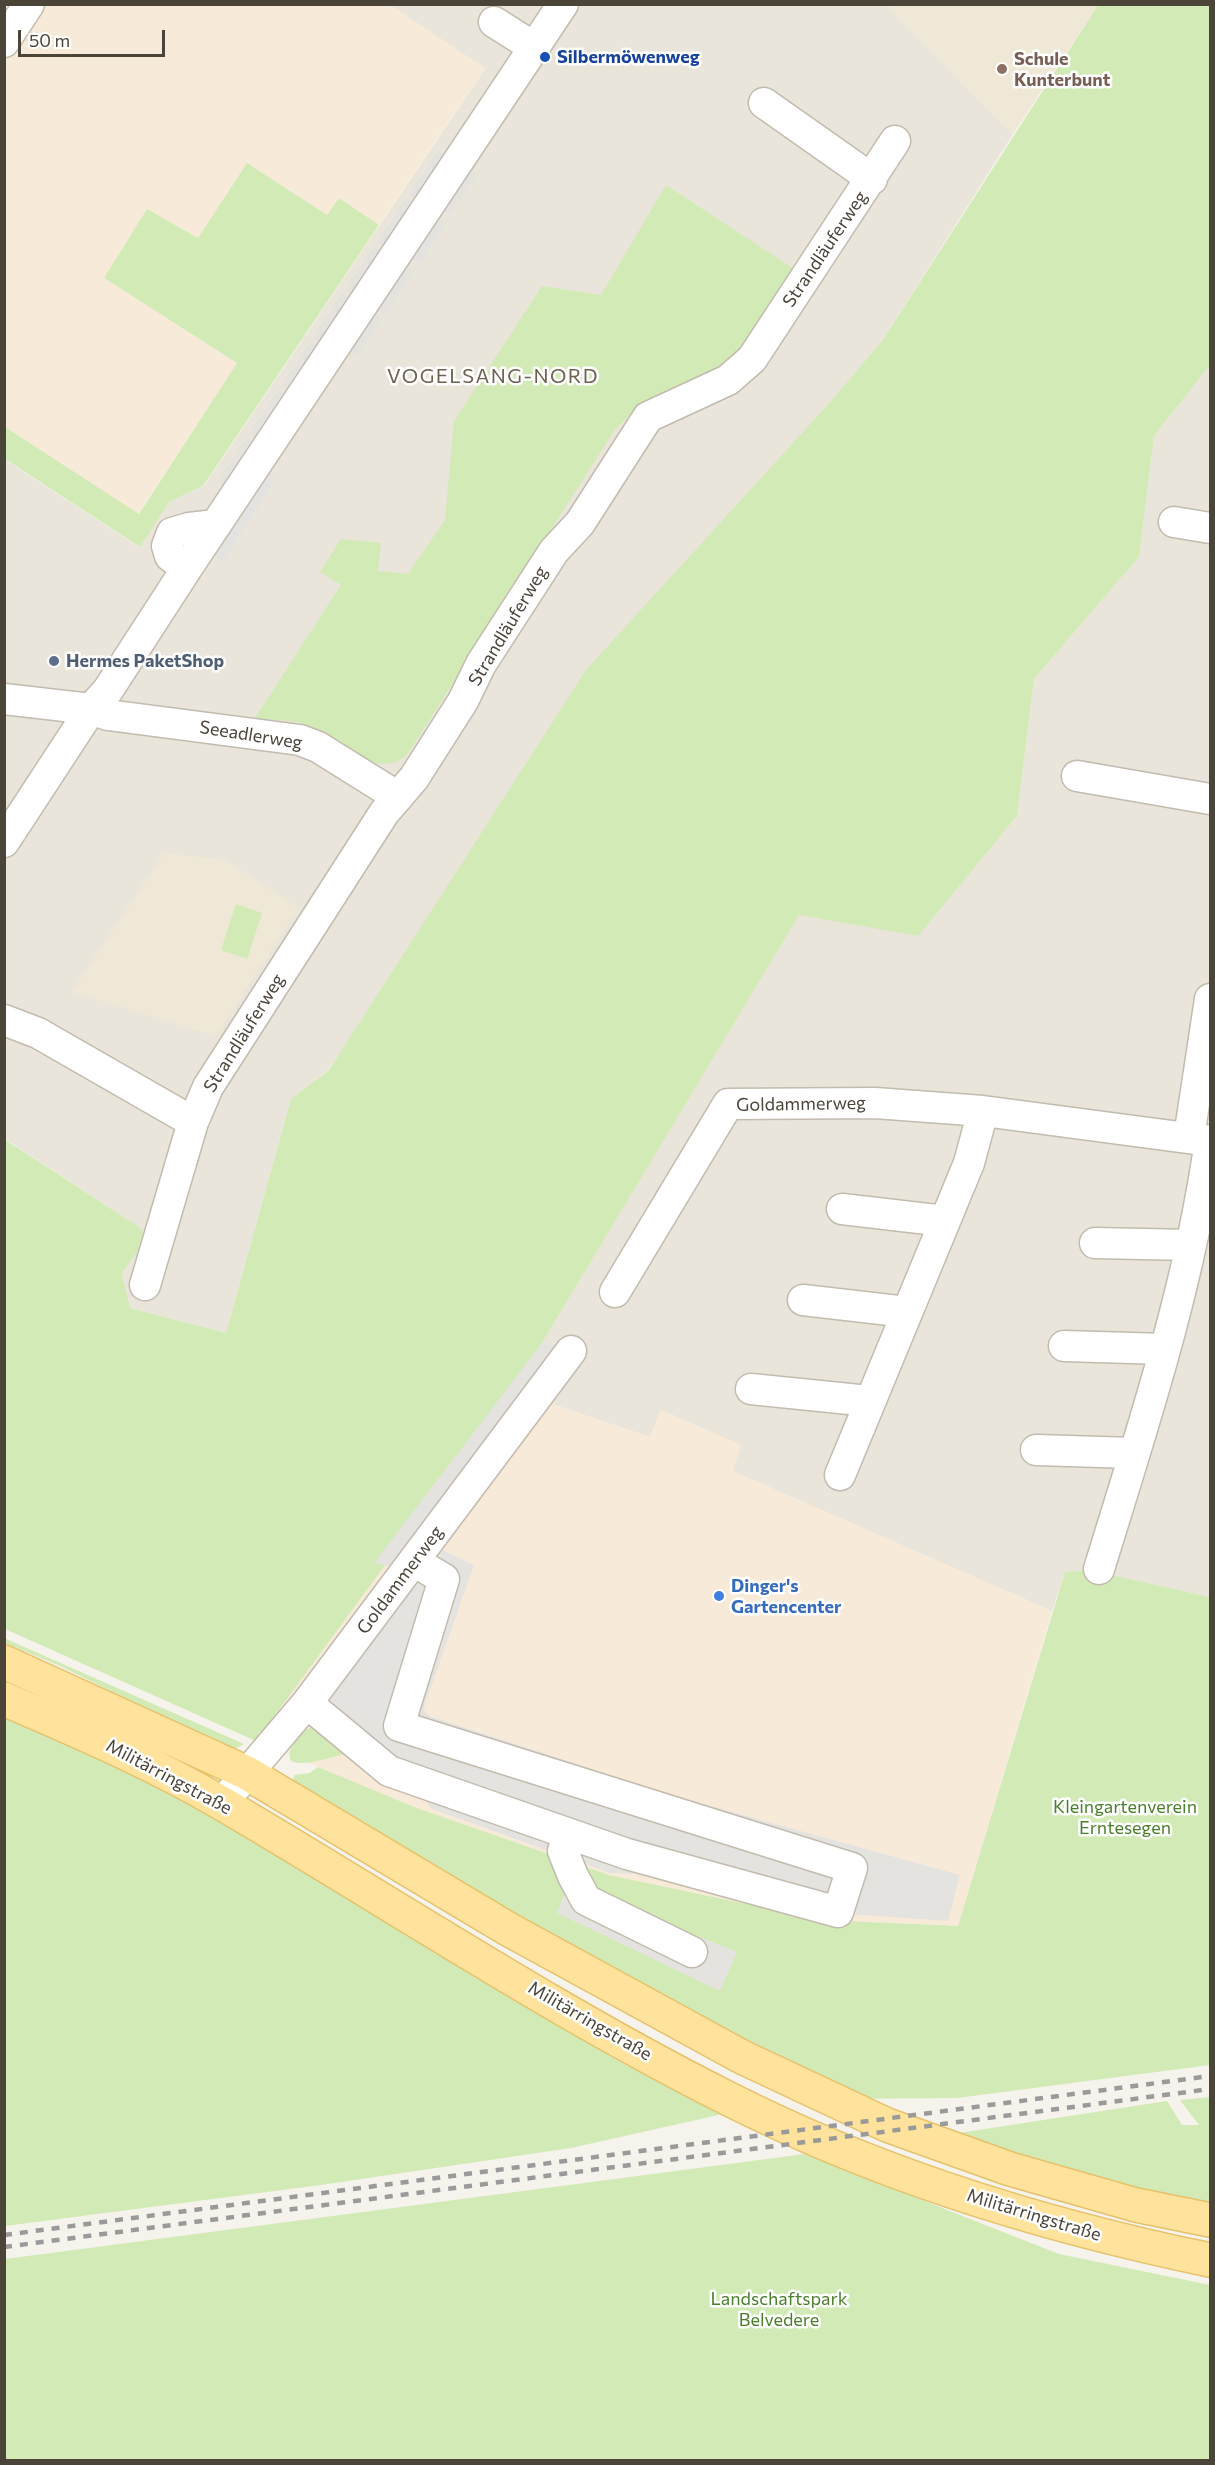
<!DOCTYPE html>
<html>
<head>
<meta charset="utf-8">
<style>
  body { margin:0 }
  #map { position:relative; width:1215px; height:2465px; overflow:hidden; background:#f6f3ec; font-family:Commissioner,sans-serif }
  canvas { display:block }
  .frame { position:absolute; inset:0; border:6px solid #4b4439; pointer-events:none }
  .scale { position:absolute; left:18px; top:30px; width:147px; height:27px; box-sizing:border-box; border:3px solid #4b4439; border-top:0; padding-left:8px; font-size:18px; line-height:21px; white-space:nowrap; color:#4b4439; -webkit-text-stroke:4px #fff; paint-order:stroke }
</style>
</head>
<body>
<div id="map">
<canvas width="1215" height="2465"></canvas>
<div class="frame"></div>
<div class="scale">50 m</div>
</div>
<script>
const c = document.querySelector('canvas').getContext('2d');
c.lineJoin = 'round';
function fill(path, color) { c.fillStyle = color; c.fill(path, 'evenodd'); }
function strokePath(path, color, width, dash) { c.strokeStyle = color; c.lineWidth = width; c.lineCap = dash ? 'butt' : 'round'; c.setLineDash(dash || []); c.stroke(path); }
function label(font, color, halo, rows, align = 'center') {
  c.font = font + ' Commissioner,sans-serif'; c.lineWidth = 5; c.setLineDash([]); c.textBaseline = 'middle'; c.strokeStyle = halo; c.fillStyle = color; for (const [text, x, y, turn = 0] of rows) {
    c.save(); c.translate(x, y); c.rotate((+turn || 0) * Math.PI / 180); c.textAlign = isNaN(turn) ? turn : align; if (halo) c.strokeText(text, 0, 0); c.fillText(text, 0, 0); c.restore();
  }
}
const residential = new Path2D(`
  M 389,5 L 886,5 L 1013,134 L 882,341 L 824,409 L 328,1070 L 291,1099 L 226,1333 L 130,1308 L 122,1273 L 146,1238 L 139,1227 L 5,1139 L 4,459 L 139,547 L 169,502 L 204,486 L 485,69 Z
  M 1210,365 L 1210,1597 L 1090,1570 L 1065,1572 L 1052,1611 L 732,1471 L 740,1445 L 661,1410 L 650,1437 L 513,1391 L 799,914 L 918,935 L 1017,816 L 1034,679 L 1139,557 L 1154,436 Z`);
const commercial = new Path2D(`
  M 389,4 L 485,68 L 379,225 L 339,198 L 327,215 L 247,163 L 198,238 L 147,209 L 104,278 L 237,363 L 138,514 L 5,427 L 4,51 L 35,5 Z
  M 513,1391 L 650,1437 L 661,1410 L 741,1445 L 733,1471 L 1052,1611 L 958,1926 L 822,1920 L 609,1875 L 414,1807 L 256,1741 Z`);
const education = new Path2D(`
  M 886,5 L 1098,5 L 1013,134 Z
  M 164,853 L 225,860 L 298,908 L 216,1036 L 71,992 Z`);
const green = new Path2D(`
  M 1098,5 L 1210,5 L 1210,365 L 1154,436 L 1139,557 L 1034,679 L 1017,816 L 918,936 L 799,915 L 513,1391 L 256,1741 L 5,1629 L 4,1139 L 139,1227 L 147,1238 L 122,1273 L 130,1308 L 226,1333 L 291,1099 L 329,1070 L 586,670 L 824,409 L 882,341 Z
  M 247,163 L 327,215 L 339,198 L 379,225 L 203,486 L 169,502 L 140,547 L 5,459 L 5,427 L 139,514 L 237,363 L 104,278 L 147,209 L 198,238 Z
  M 666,185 L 794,269 L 738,354 L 711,376 L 637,407 L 614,431 L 407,755 C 374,783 337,736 306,725 C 292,719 271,720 255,718 L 341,585 L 320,572 L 341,539 L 381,543 L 378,571 L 408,574 L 445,520 L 454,421 L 542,286 L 601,295 Z
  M 236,904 L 262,913 L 247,959 L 221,950 Z
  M 1090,1570 L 1210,1597 L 1210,2065 L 957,2098 L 842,2099 L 729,2040 L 292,1785 L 294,1775 L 310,1773 L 318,1767 L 414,1807 L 609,1875 L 822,1920 L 958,1926 L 1065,1572 Z
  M 4,1638 L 244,1744 L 235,1749 L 224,1747 L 60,1666 L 5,1643 Z
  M 4,1715 L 109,1763 L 231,1827 L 618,2061 L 723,2114 L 571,2148 L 321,2185 L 5,2226 Z
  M 312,1727 L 318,1727 L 353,1752 C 337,1755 301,1769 290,1760 C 288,1745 299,1733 312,1727 Z
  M 1210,2097 L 1210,2208 L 1161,2199 L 946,2135 L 1167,2101 L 1182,2125 L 1199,2125 L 1180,2100 Z
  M 805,2154 L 1059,2254 L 1210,2285 L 1210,2460 L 5,2460 L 5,2259 Z`);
const parking = new Path2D(`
  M 438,151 L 449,158 L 420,201 L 409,194 Z
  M 466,170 L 476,177 L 450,214 L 440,207 Z
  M 406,198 L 417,205 L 388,249 L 378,242 Z
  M 434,216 L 445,224 L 420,263 L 408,255 Z
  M 374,247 L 385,255 L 356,297 L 346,290 Z
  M 403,265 L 413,272 L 384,315 L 374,308 Z
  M 342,294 L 353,301 L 324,345 L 313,338 Z
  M 369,312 L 381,320 L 357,356 L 345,349 Z
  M 310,343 L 321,350 L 293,393 L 282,386 Z
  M 279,390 L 289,397 L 260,440 L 250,433 Z
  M 247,438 L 257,445 L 229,488 L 218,481 Z
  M 262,474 L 274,482 L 223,561 L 210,553 Z
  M 542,1343 L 564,1346 L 394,1567 L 374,1563 Z
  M 438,1548 L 474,1565 L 423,1710 L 429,1716 L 678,1797 L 960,1875 L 948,1921 L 822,1912 L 693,1876 L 610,1873 L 432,1809 L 392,1763 L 319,1698 Z
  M 568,1884 L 737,1952 L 720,1991 L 557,1913 Z`);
const minor = new Path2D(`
  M 494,22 L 535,48
  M 4,42 L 29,4
  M 764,103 L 872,179
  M 1174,522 L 1210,528
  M 187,568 L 170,556 L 167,546 L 172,533 L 189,528 L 216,525
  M 4,699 L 91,709 L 108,715 L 300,740 L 318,747 L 398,797
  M 1077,776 L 1210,799
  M 4,842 L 91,709 L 108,690 L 187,568 L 563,4
  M 4,1020 L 38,1033 L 193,1122
  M 1189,1137 L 1210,999
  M 842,1209 L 945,1221
  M 1095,1243 L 1191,1245
  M 145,1285 L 193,1122 L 208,1087 L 384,813 L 414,778 L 463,701 L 481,664 L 554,551 L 580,523 L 648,417 L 728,380 L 752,359 L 895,141
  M 615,1292 L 728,1104 L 875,1103 L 983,1111 L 1210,1141
  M 803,1300 L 907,1312
  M 1064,1346 L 1164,1349
  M 751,1389 L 869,1401
  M 1036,1450 L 1134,1453
  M 840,1475 L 969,1163 L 983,1111
  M 1099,1569 C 1142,1429 1190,1286 1210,1140
  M 307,1703 L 389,1771 L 627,1854 L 838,1912 L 852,1868 L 399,1726 L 444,1579 L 415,1562
  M 222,1803 L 307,1703 L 571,1351
  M 568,1834 L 563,1851 L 573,1876 L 586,1900 L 692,1952`);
const major = new Path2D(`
  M 4,1662 L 247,1773 L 508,1929 L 742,2057 L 887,2125 L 1010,2169 L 1136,2205 L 1210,2220
  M 4,1699 C 78,1731 153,1763 223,1804 C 390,1902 554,2011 727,2098 C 879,2175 1045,2226 1210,2260`);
const rail = new Path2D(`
  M 4,2235 L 1210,2076
  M 4,2247 L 1210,2089`);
const markers = [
  [545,57,6,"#1a4fb4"],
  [1002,69,6,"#8d6e63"],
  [54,661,6,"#5c6f8a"],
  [719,1596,6,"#3f7fe0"]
];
const transitNames = [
  ["Silbermöwenweg",557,57]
];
const educationNames = [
  ["Schule",1014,59],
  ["Kunterbunt",1014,80]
];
const streetNames = [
  ["Strandläuferweg",825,249,-56],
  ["Strandläuferweg",508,626,-59],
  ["Seeadlerweg",251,735,9],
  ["Strandläuferweg",244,1033,-58],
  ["Goldammerweg",801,1104,-1],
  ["Goldammerweg",400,1580,-53],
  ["Militärringstraße",169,1777,28],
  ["Militärringstraße",590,2021,30],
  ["Militärringstraße",1034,2215,17]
];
const serviceNames = [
  ["Hermes PaketShop",66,661]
];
const shopNames = [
  ["Dinger's",731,1586],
  ["Gartencenter",731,1607]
];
const parkNames = [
  ["Kleingartenverein",1125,1807],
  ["Erntesegen",1125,1828],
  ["Landschaftspark",779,2299],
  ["Belvedere",779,2320]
];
const neighbourhoodNames = [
  ["VOGELSANG-NORD",493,376]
];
fill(residential, '#eae5da');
fill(commercial, '#f7ead8');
fill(education, '#efe8d6');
fill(green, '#d2eab5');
fill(parking, '#e5e3e0');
strokePath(minor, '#c2bbae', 33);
strokePath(major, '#e6c16a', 36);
strokePath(minor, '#fff', 30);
strokePath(major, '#ffe39c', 33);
strokePath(rail, '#9a9a9a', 4.5, [8, 8]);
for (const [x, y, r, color] of markers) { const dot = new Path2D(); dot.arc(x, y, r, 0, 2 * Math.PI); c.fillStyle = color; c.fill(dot); strokePath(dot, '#fff', 2); }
label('bold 18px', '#164399', '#fff', transitNames, 'left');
label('bold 18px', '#785e54', '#fff', educationNames, 'left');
label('18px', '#4b4439', '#fff', streetNames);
label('bold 18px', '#4e5e75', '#fff', serviceNames, 'left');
label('bold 18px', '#366cbe', '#fff', shopNames, 'left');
label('18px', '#4a7f2a', '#fff', parkNames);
c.letterSpacing = '1.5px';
label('20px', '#6e6250', '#fff', neighbourhoodNames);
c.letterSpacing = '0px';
</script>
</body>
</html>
